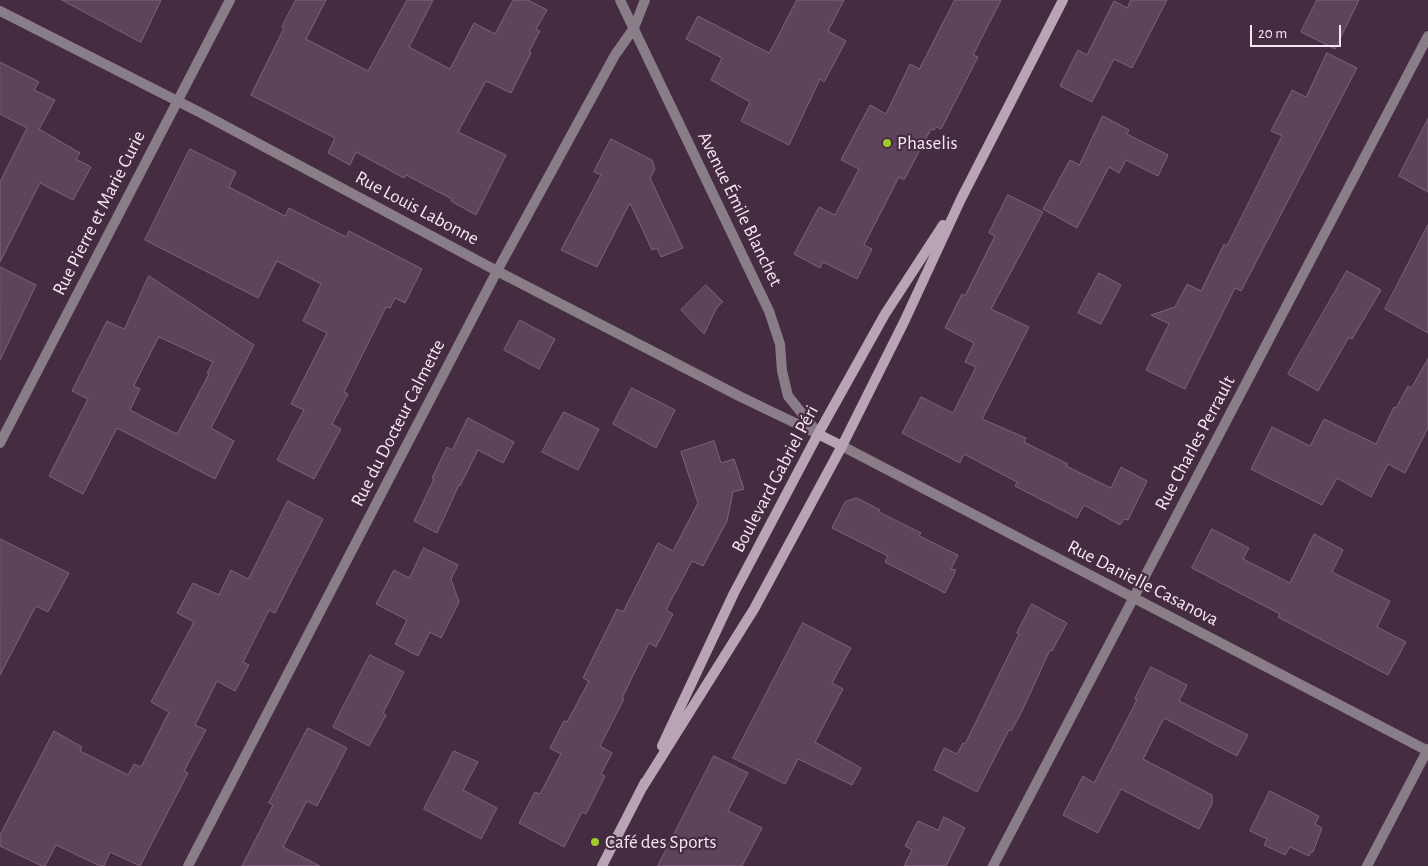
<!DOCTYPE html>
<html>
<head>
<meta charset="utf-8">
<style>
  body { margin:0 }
  #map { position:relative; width:1428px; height:866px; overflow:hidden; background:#452c41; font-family:"Alegreya Sans",sans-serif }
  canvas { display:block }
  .scale { position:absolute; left:1250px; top:25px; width:91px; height:22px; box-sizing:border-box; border:2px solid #f6e6f3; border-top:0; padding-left:6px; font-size:15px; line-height:18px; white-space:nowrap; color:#f6e6f3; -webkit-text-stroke:4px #452c41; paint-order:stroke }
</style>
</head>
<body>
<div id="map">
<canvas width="1428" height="866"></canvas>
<div class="scale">20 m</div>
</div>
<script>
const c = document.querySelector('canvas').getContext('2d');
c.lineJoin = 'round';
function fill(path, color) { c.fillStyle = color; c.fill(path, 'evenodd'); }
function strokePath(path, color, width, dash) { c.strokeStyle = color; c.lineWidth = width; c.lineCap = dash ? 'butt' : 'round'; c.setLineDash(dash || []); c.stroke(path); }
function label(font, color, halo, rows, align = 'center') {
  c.font = font + ' "Alegreya Sans",sans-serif'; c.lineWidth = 4.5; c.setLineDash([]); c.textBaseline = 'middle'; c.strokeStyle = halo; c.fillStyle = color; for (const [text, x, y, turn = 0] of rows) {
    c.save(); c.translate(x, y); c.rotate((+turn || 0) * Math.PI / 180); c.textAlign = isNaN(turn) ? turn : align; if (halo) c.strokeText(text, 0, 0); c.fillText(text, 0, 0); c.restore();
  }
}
const building = new Path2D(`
  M 62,0 L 161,0 L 141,42 Z
  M 296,0 L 326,0 L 306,39 L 368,71 L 407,0 L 433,0 L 409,47 L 450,69 L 474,23 L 495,34 L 513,0 L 528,0 L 547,10 L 536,29 L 540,31 L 529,52 L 531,53 L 511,93 L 486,81 L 458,132 L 506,155 L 476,215 L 451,201 L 452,199 L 406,175 L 404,178 L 356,152 L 350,165 L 328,153 L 335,138 L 251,95 L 284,28 L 282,27 Z
  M 797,0 L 844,0 L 828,31 L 846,41 L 824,82 L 820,79 L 789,145 L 741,121 L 750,102 L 711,80 L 722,58 L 686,39 L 698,16 L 769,53 Z
  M 955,0 L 1001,0 L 973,55 L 978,57 L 941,129 L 936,127 L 934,130 L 931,129 L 904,180 L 899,177 L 864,245 L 872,249 L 857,279 L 823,262 L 820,268 L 794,254 L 819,207 L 835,215 L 859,169 L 841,160 L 870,105 L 886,114 L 910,64 L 919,69 Z
  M 1131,0 L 1167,0 L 1132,68 L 1114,59 L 1092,102 L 1060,86 L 1078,50 L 1087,55 L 1114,1 L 1127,8 Z
  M 1317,0 L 1359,0 L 1335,49 L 1301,32 Z
  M 1327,53 L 1357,68 L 1241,291 L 1235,288 L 1185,389 L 1146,370 L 1169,324 L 1151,315 L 1175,307 L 1187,284 L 1201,291 L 1224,244 L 1227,246 L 1282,136 L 1271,131 L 1292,90 L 1306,97 Z
  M 0,62 L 39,82 L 34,90 L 55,100 L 39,129 L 80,153 L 76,159 L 91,167 L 73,200 L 40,183 L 0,262 L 0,182 L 27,128 L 0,114 Z
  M 1103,116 L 1129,130 L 1127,134 L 1168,155 L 1158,176 L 1126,160 L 1119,173 L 1109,167 L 1077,228 L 1043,209 L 1070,160 L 1079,165 Z
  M 1428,119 L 1428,192 L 1399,176 Z
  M 611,139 L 652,160 L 655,169 L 650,178 L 683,248 L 661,257 L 657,248 L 652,250 L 630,203 L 597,267 L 561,250 L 601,175 L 594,172 Z
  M 190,149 L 236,172 L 229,187 L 260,203 L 285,216 L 289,208 L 346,237 L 349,231 L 422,269 L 405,303 L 395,298 L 390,308 L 386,307 L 344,392 L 348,394 L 332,424 L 341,429 L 314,479 L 277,460 L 304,410 L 291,404 L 327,333 L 303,321 L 321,284 L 277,261 L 258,298 L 145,240 Z
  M 1008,195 L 1043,212 L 991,309 L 1029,327 L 982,419 L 1026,438 L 1024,442 L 1068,464 L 1066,466 L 1111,488 L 1121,467 L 1147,481 L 1128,520 L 1124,519 L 1120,525 L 1084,505 L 1077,518 L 1015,486 L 1017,482 L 964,454 L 960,463 L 902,433 L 921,397 L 953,413 L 976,367 L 965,362 L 974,343 L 945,328 L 962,294 L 965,296 L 995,236 L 989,233 Z
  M 1428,225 L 1428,333 L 1385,309 Z
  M 0,267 L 36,285 L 0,360 Z
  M 1347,271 L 1381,290 L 1352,339 L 1349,337 L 1318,391 L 1288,374 Z
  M 1099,273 L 1121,285 L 1101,324 L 1078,313 Z
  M 149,276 L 254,345 L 211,428 L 234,441 L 215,479 L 117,428 L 83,494 L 49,476 L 88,399 L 72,391 L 107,321 L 124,329 ZM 159,337 L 213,362 L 207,373 L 209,374 L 177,434 L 130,410 L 140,389 L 134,386 Z
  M 706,285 L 723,302 L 717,307 L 704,334 L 681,310 Z
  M 520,320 L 555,339 L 539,369 L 504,350 Z
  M 1428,359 L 1428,428 L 1405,473 L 1388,464 L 1371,497 L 1337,478 L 1322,505 L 1251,469 L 1272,427 L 1310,446 L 1324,419 L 1376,444 L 1394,407 L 1396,408 L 1408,386 L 1411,388 Z
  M 632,388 L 675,410 L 656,448 L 613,424 Z
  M 564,412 L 599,429 L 578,470 L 542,452 Z
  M 468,418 L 514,442 L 503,463 L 478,450 L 460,486 L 459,485 L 437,533 L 414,521 L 434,479 L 432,478 L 447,447 L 452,450 Z
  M 714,441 L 721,463 L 734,459 L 744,489 L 733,492 L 727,521 L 703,566 L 692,561 L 666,610 L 673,614 L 656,647 L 649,643 L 622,698 L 624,699 L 600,746 L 612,753 L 601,774 L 605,776 L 586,814 L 582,812 L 564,847 L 519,823 L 535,792 L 540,794 L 561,754 L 550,748 L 564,721 L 567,722 L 589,681 L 583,678 L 617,609 L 623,612 L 658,543 L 673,551 L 698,503 L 681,452 Z
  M 857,498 L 880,510 L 879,512 L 921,533 L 919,536 L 958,555 L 951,569 L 956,570 L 945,593 L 885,562 L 888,556 L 832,528 L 845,502 Z
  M 288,501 L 323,519 L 275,613 L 269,610 L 243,662 L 249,665 L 235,691 L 217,681 L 195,725 L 206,730 L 184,771 L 188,773 L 140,866 L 110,852 L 104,866 L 100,866 L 56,845 L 45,866 L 42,866 L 0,846 L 0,835 L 54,731 L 82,747 L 80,751 L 128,775 L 134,764 L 141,767 L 169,712 L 151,702 L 194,622 L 177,613 L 193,583 L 219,595 L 231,570 L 248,579 Z
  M 1212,529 L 1249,548 L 1243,559 L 1290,583 L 1314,534 L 1343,550 L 1332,572 L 1390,601 L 1377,627 L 1406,642 L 1388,675 L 1278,617 L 1280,614 L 1192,568 Z
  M 0,539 L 69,573 L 48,612 L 36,606 L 0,675 Z
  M 424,548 L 458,565 L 451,579 L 459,602 L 441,638 L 430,632 L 418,656 L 395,644 L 407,620 L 376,604 L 394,570 L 409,578 Z
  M 1032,604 L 1067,623 L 1052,651 L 1050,650 L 1021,713 L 1011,731 L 1009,730 L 977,792 L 934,770 L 944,748 L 957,754 L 963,743 L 965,744 L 1019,634 L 1017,633 Z
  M 803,623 L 851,648 L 832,683 L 843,689 L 815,742 L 861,768 L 852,785 L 798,759 L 785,784 L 733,758 Z
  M 370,655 L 404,672 L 383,713 L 386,715 L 369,746 L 333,727 Z
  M 1151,667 L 1187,685 L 1179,701 L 1248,735 L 1237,756 L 1164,718 L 1143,759 L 1212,795 L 1212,804 L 1199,829 L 1121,789 L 1098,833 L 1063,815 L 1083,776 L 1094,783 L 1137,700 L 1135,699 Z
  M 308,728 L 347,748 L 317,806 L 307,801 L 283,847 L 320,866 L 242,866 L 273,805 L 269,803 Z
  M 454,751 L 478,762 L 463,790 L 497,808 L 481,839 L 424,809 Z
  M 714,756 L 748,773 L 728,811 L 762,828 L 742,866 L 658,866 Z
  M 1270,791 L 1319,816 L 1315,824 L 1322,828 L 1313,852 L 1311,852 L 1309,856 L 1290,847 L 1285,855 L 1264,845 L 1267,839 L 1250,831 Z
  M 944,817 L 965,828 L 946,866 L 904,866 L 912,850 L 905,846 L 918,821 L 938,830 Z`);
const street = new Path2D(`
  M 620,0 L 769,311 L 780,344 L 782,371 L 788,396 L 817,432
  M 0,11 L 201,113 L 497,271 L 741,397 L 818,434
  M 0,443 L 230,0
  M 842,446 L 1428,751
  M 188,866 L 497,271 L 615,55 L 634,28 L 645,0
  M 993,866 L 1428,36
  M 1367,866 L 1428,749`);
const secondary = new Path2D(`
  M 818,434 L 842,446
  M 662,746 L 734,593 L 818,434 L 885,314 L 943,225
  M 642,788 L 754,609 L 842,446 L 904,322 L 961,199 L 1063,0
  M 602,866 L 645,782`);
const markers = [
  [887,143,5,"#a0ca2c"],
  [595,842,5,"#a0ca2c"]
];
const poiNames = [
  ["Phaselis",897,143],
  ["Café des Sports",605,842]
];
const streetNames = [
  ["Rue Louis Labonne",417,208,28],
  ["Avenue Émile Blanchet",740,209,64],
  ["Rue Pierre et Marie Curie",99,213,-63],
  ["Rue du Docteur Calmette",398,423,-63],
  ["Rue Charles Perrault",1195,443,-62],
  ["Boulevard Gabriel Péri",775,479,-62],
  ["Rue Danielle Casanova",1143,583,27]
];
fill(building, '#5e445a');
strokePath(building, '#7e637a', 1);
strokePath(street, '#897d87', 10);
strokePath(secondary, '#b9a4b5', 10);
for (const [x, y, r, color] of markers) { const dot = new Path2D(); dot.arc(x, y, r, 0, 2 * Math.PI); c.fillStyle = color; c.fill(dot); strokePath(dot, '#452c41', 2); }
label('19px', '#f6e6f3', '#452c41', poiNames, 'left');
label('19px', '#f6e6f3', '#452c41', streetNames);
</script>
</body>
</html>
